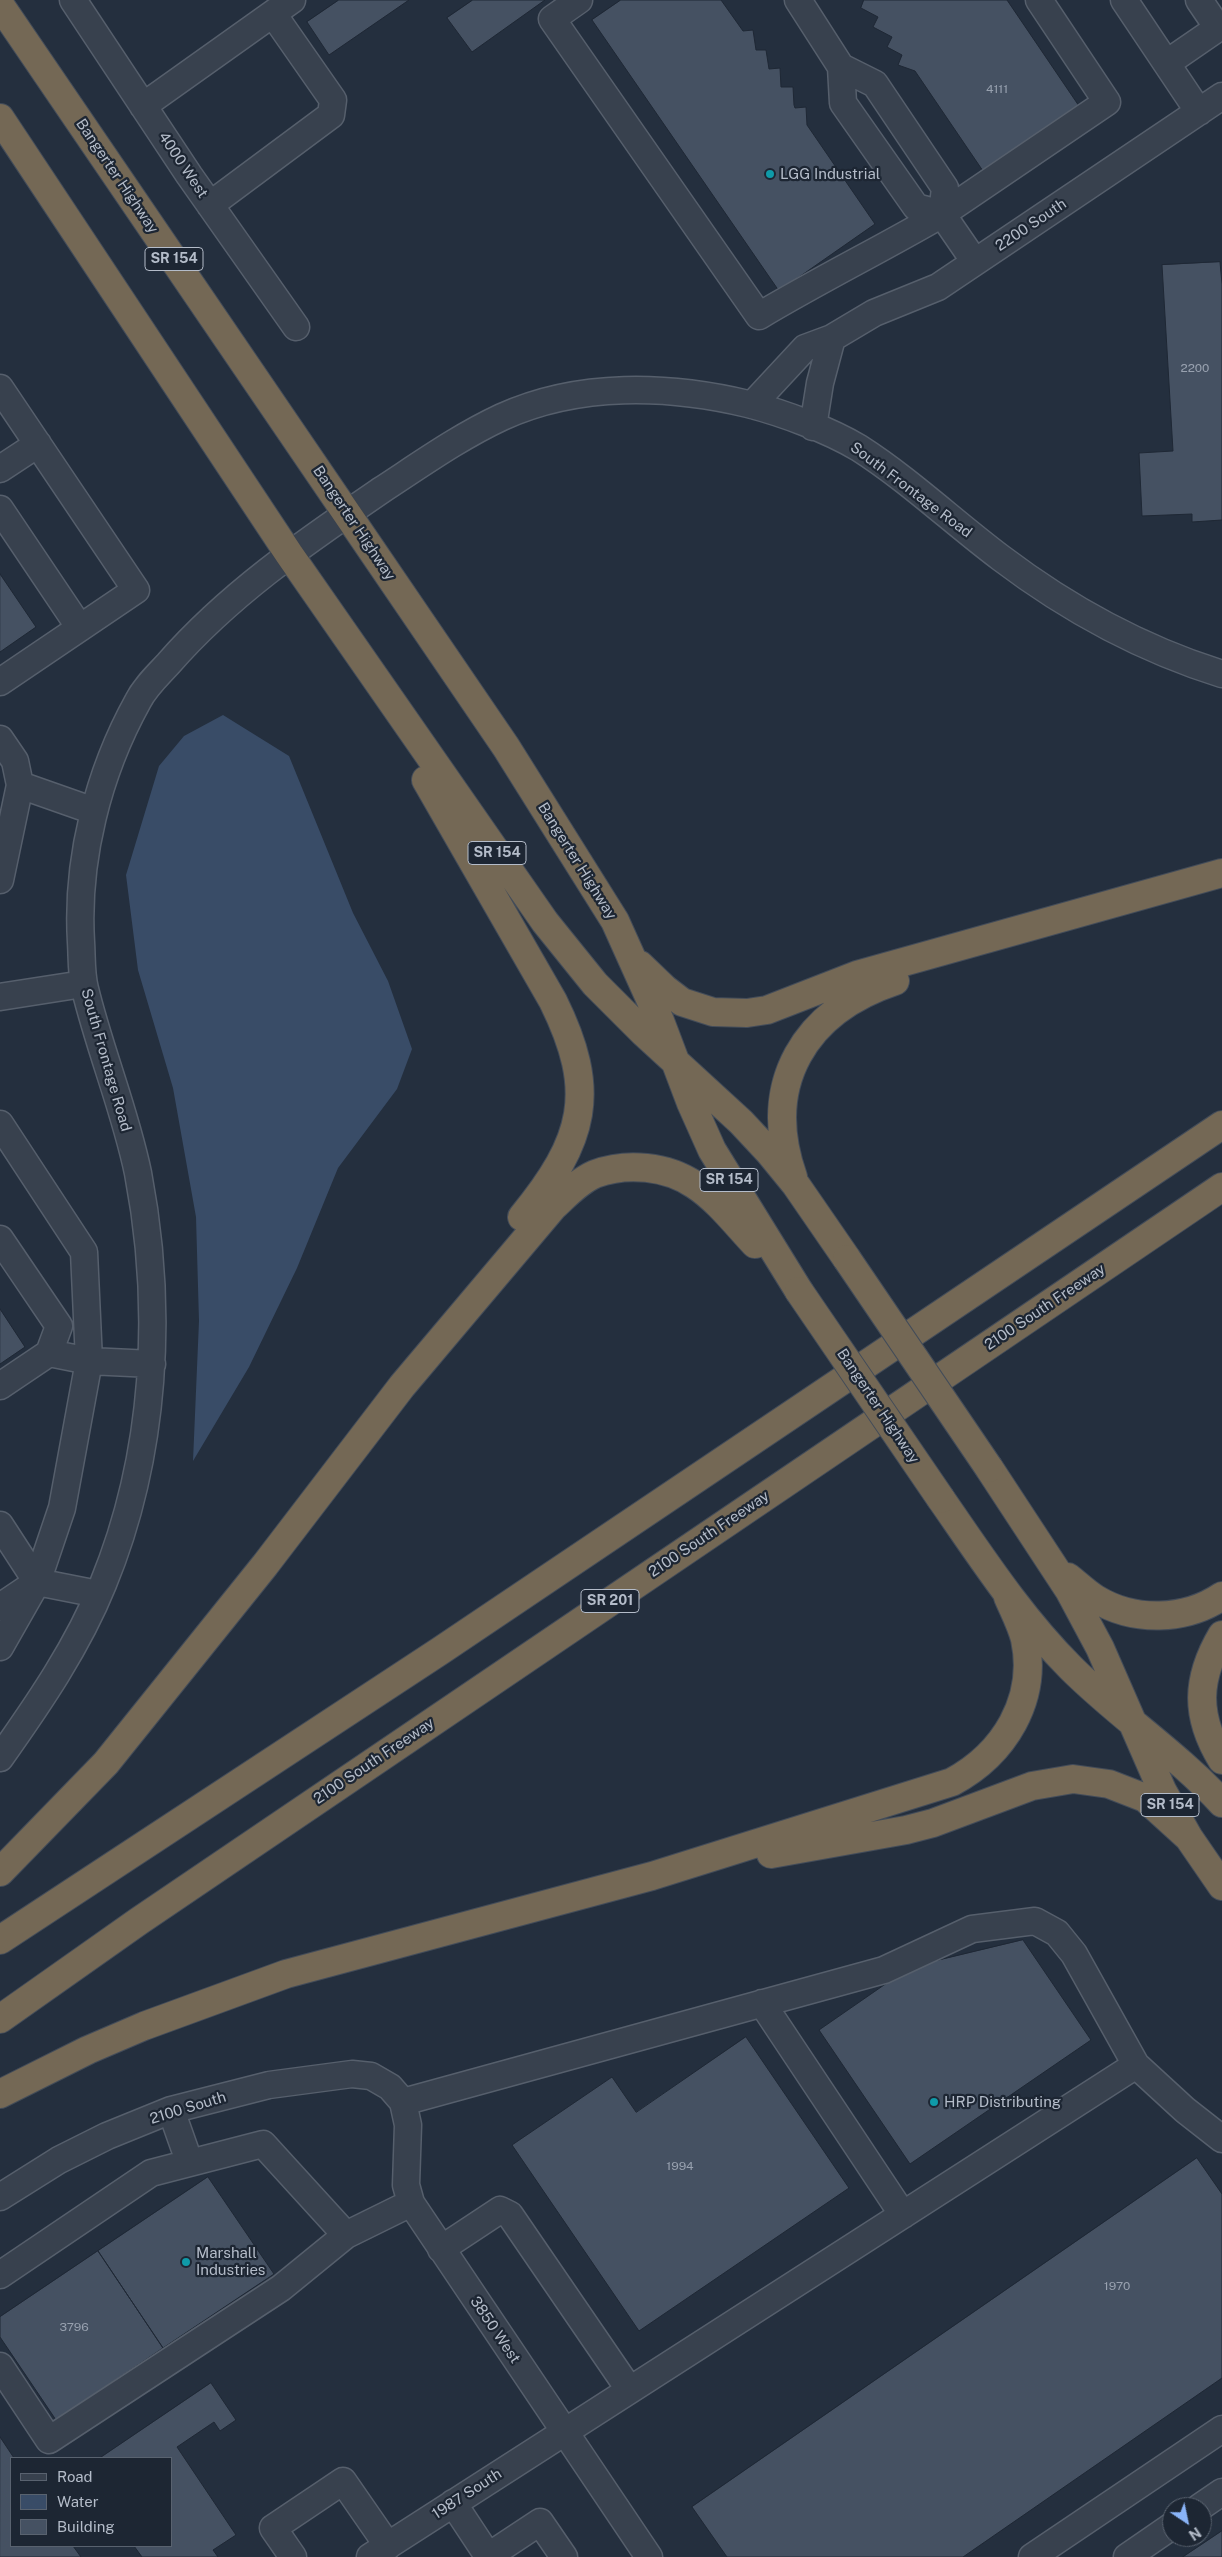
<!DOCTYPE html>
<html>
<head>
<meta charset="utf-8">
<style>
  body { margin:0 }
  #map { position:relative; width:1222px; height:2557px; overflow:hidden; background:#242f3e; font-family:"Public Sans",sans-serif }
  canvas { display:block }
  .legend { position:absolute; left:10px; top:2457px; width:162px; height:90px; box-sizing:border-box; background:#1d2633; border:1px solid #59626f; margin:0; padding:6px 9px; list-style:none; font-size:15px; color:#b4bcc9 }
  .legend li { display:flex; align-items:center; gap:10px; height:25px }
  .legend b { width:25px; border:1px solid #59626f }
  .north { position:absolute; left:1162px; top:2497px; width:50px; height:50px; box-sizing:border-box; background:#1d2633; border:1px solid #59626f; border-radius:50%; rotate:146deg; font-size:14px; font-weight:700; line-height:20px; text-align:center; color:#b4bcc9 }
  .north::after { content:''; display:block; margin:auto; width:18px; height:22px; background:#8ab4f8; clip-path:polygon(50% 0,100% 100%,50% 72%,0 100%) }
</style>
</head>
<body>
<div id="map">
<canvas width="1222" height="2557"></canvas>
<ul class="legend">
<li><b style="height:6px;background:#38414e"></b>Road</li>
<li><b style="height:14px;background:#394c67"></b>Water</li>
<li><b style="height:14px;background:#455162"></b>Building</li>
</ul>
<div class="north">N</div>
</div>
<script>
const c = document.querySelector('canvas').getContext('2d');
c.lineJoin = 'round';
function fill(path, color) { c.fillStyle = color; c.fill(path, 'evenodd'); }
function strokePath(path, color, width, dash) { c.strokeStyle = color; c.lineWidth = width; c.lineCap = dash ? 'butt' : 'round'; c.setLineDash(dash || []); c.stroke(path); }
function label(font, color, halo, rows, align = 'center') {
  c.font = font + ' "Public Sans",sans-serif'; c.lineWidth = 4.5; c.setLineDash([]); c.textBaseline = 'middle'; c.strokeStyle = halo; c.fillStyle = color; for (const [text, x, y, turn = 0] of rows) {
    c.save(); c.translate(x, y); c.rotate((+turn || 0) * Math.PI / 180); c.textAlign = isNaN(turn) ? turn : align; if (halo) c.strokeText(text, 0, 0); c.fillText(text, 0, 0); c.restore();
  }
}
const water = new Path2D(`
  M 223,715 L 289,756 L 353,913 L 388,981 L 412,1049 L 397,1089 L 338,1168 L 297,1268 L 249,1367 L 193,1461 L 199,1321 L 196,1217 L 173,1088 L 138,970 L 126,875 L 159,766 L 184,736 Z`);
const building = new Path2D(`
  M 339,0 L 409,0 L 329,55 L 307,22 Z
  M 473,0 L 545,0 L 472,52 L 447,18 Z
  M 621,0 L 721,0 L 743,31 L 753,30 L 756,50 L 766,50 L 769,69 L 780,68 L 781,87 L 793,87 L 794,105 L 795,108 L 806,107 L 807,125 L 875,224 L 779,291 L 592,20 Z
  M 864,0 L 1007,0 L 1079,106 L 983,171 L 915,71 L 898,65 L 902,55 L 887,47 L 892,37 L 873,27 L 878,17 L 861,8 Z
  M 1220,262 L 1222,284 L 1222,520 L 1192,522 L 1192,514 L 1142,516 L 1139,453 L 1173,451 L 1162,265 Z
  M 0,574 L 36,627 L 0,652 Z
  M 0,1309 L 25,1347 L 0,1364 Z
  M 1023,1940 L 1091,2040 L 910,2164 L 819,2030 L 910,1967 Z
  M 746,2037 L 849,2188 L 639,2331 L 512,2145 L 612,2077 L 636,2112 Z
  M 1197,2158 L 1222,2194 L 1222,2378 L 963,2557 L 727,2557 L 692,2507 Z
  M 208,2177 L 274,2274 L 163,2348 L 98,2251 Z
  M 98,2251 L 163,2348 L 56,2420 L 0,2337 L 0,2317 Z
  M 211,2383 L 236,2420 L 220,2431 L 214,2422 L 177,2447 L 236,2535 L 213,2550 L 218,2557 L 142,2557 L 134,2546 L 171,2546 L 171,2458 L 100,2458 Z
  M 0,2437 L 14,2458 L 11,2458 L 11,2546 L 73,2546 L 81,2557 L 0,2557 Z
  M 1222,2531 L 1222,2557 L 1183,2557 Z`);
const minor = new Path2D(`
  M 73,0 L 189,175 L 296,327
  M 579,0 L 552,19 L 759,316 C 819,280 882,249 942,214
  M 798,0 L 841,67 L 843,103 L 916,207 L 942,214
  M 1124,0 L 1199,112
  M 1199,0 L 1218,28 L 1222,26
  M 1167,63 L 1218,28
  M 841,67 L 875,84 L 945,188 L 942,214
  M 143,106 L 292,0
  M 210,205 L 331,115 L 333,100 L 273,14
  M 975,262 L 942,214 L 1107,102 L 1039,0
  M 0,388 L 136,590 L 0,682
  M 752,405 L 805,348 L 832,338 L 874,313 L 938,287 L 1222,96
  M 813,427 L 820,383 L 832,338
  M 0,469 L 38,444
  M 0,509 L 80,628
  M 0,739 L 15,761 L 20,785 L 0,880
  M 20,785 L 94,811
  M 0,997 L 83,984
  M 0,1124 L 84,1252 L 89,1361 L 49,1353 L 0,1386
  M 0,1239 L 59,1326 L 49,1353
  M 0,1525 L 37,1582
  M 0,1607 L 37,1582 L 98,1594
  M 0,1647 L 37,1582 L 62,1508 L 89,1361 L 152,1364
  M 0,1758 C 39,1703 78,1646 103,1584 C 156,1455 164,1309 138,1173 C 125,1110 100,1051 85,989 C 81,974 82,957 81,942 C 76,860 98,773 138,701 C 145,687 157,676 168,664 C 229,594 304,543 380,491 C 420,465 459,437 502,417 C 579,382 668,385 748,404 C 783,413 829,430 859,448 C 909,480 953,522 1001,558 C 1067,608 1142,649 1222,674
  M 762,2003 L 903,2215
  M 403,2102 L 884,1970 L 972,1929 L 1035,1921 L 1057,1933 L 1074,1954 L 1136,2065 L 1185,2110 L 1222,2139
  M 171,2110 L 189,2161
  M 0,2197 L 59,2160 L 107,2136 L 171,2110 L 269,2085 L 352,2074 L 371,2076 L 390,2087 L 403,2102 L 408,2125 L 406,2185 L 411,2203 L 649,2557
  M 441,2249 L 500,2210 L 510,2215 L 629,2389
  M 0,2275 L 151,2173 L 263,2144 L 346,2235
  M 0,2366 L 49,2440 L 281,2288 L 346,2235 L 411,2203
  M 453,2503 L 488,2556
  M 1200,2507 L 1222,2492
  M 293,2557 L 273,2528 L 343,2481 L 388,2546
  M 370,2557 L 1136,2065
  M 487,2557 L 540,2522 L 564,2557
  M 1032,2557 L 1222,2429
  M 1127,2557 L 1172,2526`);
const highway = new Path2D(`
  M 0,5 L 506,747 L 615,921 L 660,1021 L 691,1103 L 712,1150 L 799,1291
  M 0,118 L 289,554 L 545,922 L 595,984 L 644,1033 L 741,1122 L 769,1152 L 796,1185 L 847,1259
  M 426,780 L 553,1001 C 598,1092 585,1140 522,1217
  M 640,965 L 665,989 L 682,1002 L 713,1012 L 747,1013 L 767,1010 L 857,975 L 1222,873
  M 793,1177 C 760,1083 805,1011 895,981
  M 989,1468 L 1069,1590 L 1100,1648 L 1162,1790 L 1189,1838 L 1222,1886
  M 941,1499 C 982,1558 1020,1617 1071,1668 C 1119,1716 1176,1753 1222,1803
  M 1068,1577 C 1077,1584 1086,1593 1096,1599 C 1134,1622 1185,1621 1222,1596
  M 1222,1635 C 1196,1679 1195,1716 1222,1760
  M 771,1854 L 906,1830 L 933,1823 L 1032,1786 L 1073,1779 L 1109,1784 L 1145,1798 L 1189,1838
  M 0,1872 L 106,1763 L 265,1565 L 402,1386 L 553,1207 C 566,1195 579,1181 595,1174 C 627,1162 667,1166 695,1185 C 718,1200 736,1224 755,1244
  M 0,1940 L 440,1651 L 1222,1125
  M 0,2019 L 139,1921 L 1222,1187
  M 0,2094 L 88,2050 L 144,2026 L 286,1974 L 652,1876 L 952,1782 C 1004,1754 1038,1700 1025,1639 C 1021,1624 1014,1611 1008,1597`);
const highwayBridge = new Path2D(`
  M 847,1259 L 989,1468
  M 799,1291 L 941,1499`);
const markers = [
  [770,174,5,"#0f9aa8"],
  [934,2102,5,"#0f9aa8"],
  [186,2262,5,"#0f9aa8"]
];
const numberNames = [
  ["4111",997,89],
  ["2200",1195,368],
  ["1994",680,2166],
  ["1970",1117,2286],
  ["3796",74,2327]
];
const shields = [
  [174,259,58],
  [497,853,58],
  [729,1180,58],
  [610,1601,58],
  [1170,1805,58]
];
const shieldNames = [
  ["SR 154",174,259],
  ["SR 154",497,853],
  ["SR 154",729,1180],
  ["SR 201",610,1601],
  ["SR 154",1170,1805]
];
const streetNames = [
  ["4000 West",183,165,56],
  ["Bangerter Highway",117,176,56],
  ["2200 South",1031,225,-34],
  ["South Frontage Road",911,490,37],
  ["Bangerter Highway",354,523,56],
  ["Bangerter Highway",577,861,58],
  ["South Frontage Road",106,1060,74],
  ["2100 South Freeway",1045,1307,-34],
  ["Bangerter Highway",878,1406,56],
  ["2100 South Freeway",709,1534,-34],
  ["2100 South Freeway",374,1761,-34],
  ["2100 South",188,2108,-17],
  ["3850 West",495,2330,56],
  ["1987 South",467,2494,-33]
];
const poiNames = [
  ["LGG Industrial",780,174],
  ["HRP Distributing",944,2102],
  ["Marshall",196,2253],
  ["Industries",196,2270]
];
fill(water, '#394c67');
fill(building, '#455162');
strokePath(building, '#1f2835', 1);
strokePath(minor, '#565f6c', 29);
strokePath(highway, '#434c59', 30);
strokePath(minor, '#38414e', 26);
strokePath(highway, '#746855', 28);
strokePath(highwayBridge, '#434c59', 30, []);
strokePath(highwayBridge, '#746855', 28);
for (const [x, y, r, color] of markers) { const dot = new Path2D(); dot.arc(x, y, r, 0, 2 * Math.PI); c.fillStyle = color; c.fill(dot); strokePath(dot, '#1d2633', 2); }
label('12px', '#98a1af', null, numberNames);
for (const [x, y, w] of shields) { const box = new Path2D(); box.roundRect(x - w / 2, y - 11.5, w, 23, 4); c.fillStyle = '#1d2633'; c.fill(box); strokePath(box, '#b4bcc9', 1); }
label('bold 14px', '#b4bcc9', null, shieldNames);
label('15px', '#b4bcc9', '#1d2633', streetNames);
label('15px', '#b4bcc9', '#1d2633', poiNames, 'left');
</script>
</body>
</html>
